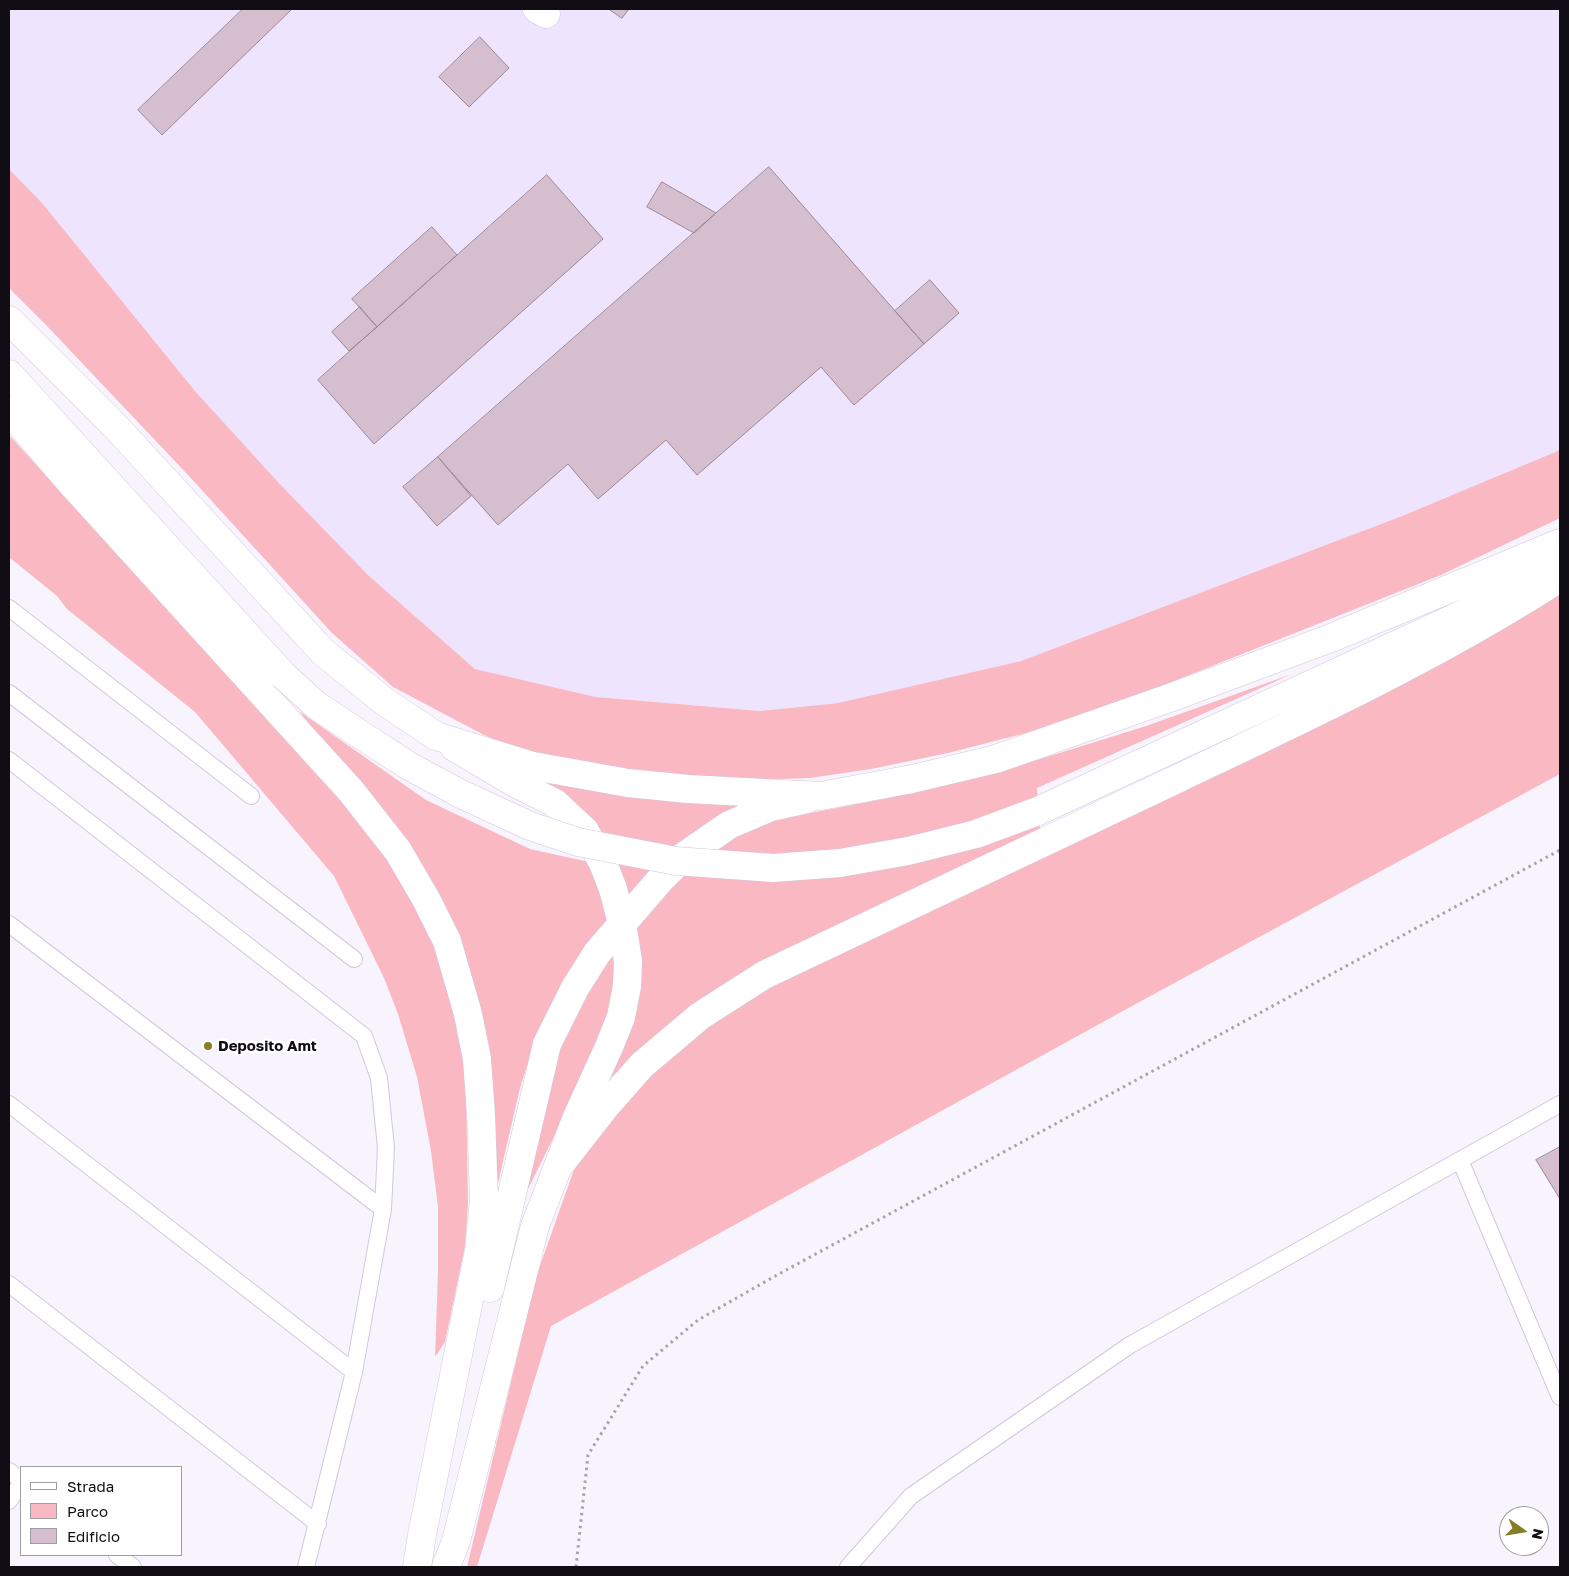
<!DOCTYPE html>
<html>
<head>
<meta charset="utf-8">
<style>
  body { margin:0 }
  #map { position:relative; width:1569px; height:1576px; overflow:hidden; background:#f8f4fe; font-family:"Golos Text",sans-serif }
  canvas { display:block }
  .frame { position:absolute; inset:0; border:10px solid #100d14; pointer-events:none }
  .legend { position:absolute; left:20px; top:1466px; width:162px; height:90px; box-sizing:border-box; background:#fff; border:1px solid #9f9ea1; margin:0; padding:6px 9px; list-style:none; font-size:15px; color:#100d14 }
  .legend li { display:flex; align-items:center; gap:10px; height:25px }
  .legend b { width:25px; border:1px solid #9f9ea1 }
  .north { position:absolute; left:1499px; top:1506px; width:50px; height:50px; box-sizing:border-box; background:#fff; border:1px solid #9f9ea1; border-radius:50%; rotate:103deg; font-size:14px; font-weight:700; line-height:20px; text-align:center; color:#100d14 }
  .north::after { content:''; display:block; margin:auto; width:18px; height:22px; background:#857e24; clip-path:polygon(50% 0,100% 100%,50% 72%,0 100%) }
</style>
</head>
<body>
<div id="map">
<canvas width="1569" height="1576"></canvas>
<div class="frame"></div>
<ul class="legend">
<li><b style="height:6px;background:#fff"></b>Strada</li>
<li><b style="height:14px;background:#fab9c2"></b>Parco</li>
<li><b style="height:14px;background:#d5bece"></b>Edificio</li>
</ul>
<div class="north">N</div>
</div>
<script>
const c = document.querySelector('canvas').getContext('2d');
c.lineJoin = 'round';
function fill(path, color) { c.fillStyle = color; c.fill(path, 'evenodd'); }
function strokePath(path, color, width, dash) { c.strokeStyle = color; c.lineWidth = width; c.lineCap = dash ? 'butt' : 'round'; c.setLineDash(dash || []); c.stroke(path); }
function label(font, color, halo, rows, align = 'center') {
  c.font = font + ' "Golos Text",sans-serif'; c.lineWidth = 5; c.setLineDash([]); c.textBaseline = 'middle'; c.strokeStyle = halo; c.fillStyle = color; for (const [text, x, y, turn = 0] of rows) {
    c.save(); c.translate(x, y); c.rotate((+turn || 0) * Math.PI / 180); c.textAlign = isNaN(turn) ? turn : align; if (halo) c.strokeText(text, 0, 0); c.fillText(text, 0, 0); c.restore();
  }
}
const built = new Path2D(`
  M 9,9 L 1560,9 L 1560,450 L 1402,516 L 1021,661 L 838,703 L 760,711 L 596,697 L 475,669 L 368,575 L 278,482 L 195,391 L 43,204 L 9,169 Z`);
const green = new Path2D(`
  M 9,169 L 43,204 L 195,391 L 278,482 L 368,575 L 475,669 L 596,697 L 760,711 L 838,703 L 1021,661 L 1402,516 L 1560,450 L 1560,518 L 1441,575 L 1154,689 L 1026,733 L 948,753 L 871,769 L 810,778 L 718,781 L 631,774 L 531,755 L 484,735 L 393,687 L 332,633 L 188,475 L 47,326 L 9,288 Z
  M 9,435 L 367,830 L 405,884 L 432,933 L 456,1014 L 466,1084 L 468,1203 L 465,1246 L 445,1342 L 435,1357 L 438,1271 L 438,1207 L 431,1151 L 417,1077 L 398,1014 L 384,978 L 334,876 L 195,712 L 67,609 L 57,596 L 9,557 Z
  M 1560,589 L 1560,774 L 1132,1006 L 551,1326 L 477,1567 L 467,1567 L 536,1277 L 577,1161 L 664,1057 L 761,987 Z
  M 1292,674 L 1037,788 L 1040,830 L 674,1023 L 602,1085 L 632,924 L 713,844 L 754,824 L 883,799 L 1002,771 L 1146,726 Z
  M 299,711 L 426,800 L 530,849 L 594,863 L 610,922 L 538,1032 L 520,1088 L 495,1196 L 489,1045 L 477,1006 L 393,828 Z
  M 534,776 L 751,802 L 628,905 L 590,822 L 572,800 Z
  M 617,945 L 618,981 L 605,1034 L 520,1205 L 553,1051 L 573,1011 Z`);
const building = new Path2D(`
  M 243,9 L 292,9 L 162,135 L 138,110 Z
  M 609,9 L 629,9 L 622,18 Z
  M 480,37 L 509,68 L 469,107 L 439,77 Z
  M 769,167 L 924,344 L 854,405 L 821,367 L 697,475 L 666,440 L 598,499 L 568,464 L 498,525 L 438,457 Z
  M 547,175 L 603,239 L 374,444 L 318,380 Z
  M 662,182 L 716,213 L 694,233 L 647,207 Z
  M 432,227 L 457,255 L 377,327 L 352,299 Z
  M 930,280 L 959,313 L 924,344 L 895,311 Z
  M 360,307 L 377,327 L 349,351 L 332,332 Z
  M 438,457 L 471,496 L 437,526 L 403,487 Z
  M 1560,1147 L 1560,1199 L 1536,1160 Z`);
const path = new Path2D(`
  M 576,1567 L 588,1455 L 643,1366 L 698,1320 L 777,1275 L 1560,850`);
const service = new Path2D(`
  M 9,608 L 251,796
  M 9,693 L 354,959
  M 9,760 L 364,1036 L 379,1078 L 386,1148 L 383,1209 L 354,1372 L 306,1567
  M 9,924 L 383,1209
  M 9,1104 L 354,1372
  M 1460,1160 L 1560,1397
  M 9,1284 L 318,1524
  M 9,1471 L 21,1480
  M 9,1501 L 21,1484
  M 117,1555 L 133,1567
  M 848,1567 L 911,1496 L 1130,1345 L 1560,1104`);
const minor = new Path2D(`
  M 537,9 L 546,14`);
const tertiary = new Path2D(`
  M 9,411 L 73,485 L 351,791 L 398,851 L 426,899 L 447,941 L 468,1014 L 477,1059 L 481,1115 L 484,1199 L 479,1250 L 422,1535 L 417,1567
  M 558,1167 L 605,1107 L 642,1065 L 700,1016 L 764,975 C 901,909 1039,844 1177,779 C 1305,718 1435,658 1555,581
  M 490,1288 L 547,1044 L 575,988 L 597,953 L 660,880 L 684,856 L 729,825 L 771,807 L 807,799
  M 446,1567 L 456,1541 L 535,1226 L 577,1117 L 609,1047 L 621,1017 L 627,986 L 628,961 L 622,923 L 613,889 L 603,863 L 585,831 L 555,803 L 515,783 L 454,747`);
const secondary = new Path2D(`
  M 9,320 L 116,427 L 323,652 L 385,702 L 436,736 L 533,766 L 628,783 L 688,789 L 821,796 L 912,779 L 996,759 L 1175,696 L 1331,638 L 1560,543
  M 9,374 L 283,675
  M 1038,811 L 1560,569`);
const secondaryBridge = new Path2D(`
  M 283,675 L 316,705 L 358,733 L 409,766 L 461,794 L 530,826 L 578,842 L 676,861 L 773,868 L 840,863 L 908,851 L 976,834 L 1038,811`);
const markers = [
  [208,1046,5,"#857e24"]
];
const poiNames = [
  ["Deposito Amt",218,1046]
];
fill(built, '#efe4fd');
fill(green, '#fab9c2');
fill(building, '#d5bece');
strokePath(building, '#9d8897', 1);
strokePath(service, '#d1c7de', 18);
strokePath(minor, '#d1c7de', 29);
strokePath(tertiary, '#d1c7de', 29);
strokePath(secondary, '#d1c7de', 29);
strokePath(path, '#a7a4ad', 3, [2.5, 4]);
strokePath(service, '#fff', 16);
strokePath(minor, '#fff', 28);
strokePath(tertiary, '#fff', 28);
strokePath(secondary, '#fff', 28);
strokePath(secondaryBridge, '#d1c7de', 29, []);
strokePath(secondaryBridge, '#fff', 28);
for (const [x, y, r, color] of markers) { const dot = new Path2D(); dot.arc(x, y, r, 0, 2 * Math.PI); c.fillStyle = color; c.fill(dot); strokePath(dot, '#fff', 2); }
label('bold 15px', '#100d14', '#fff', poiNames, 'left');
</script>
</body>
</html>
